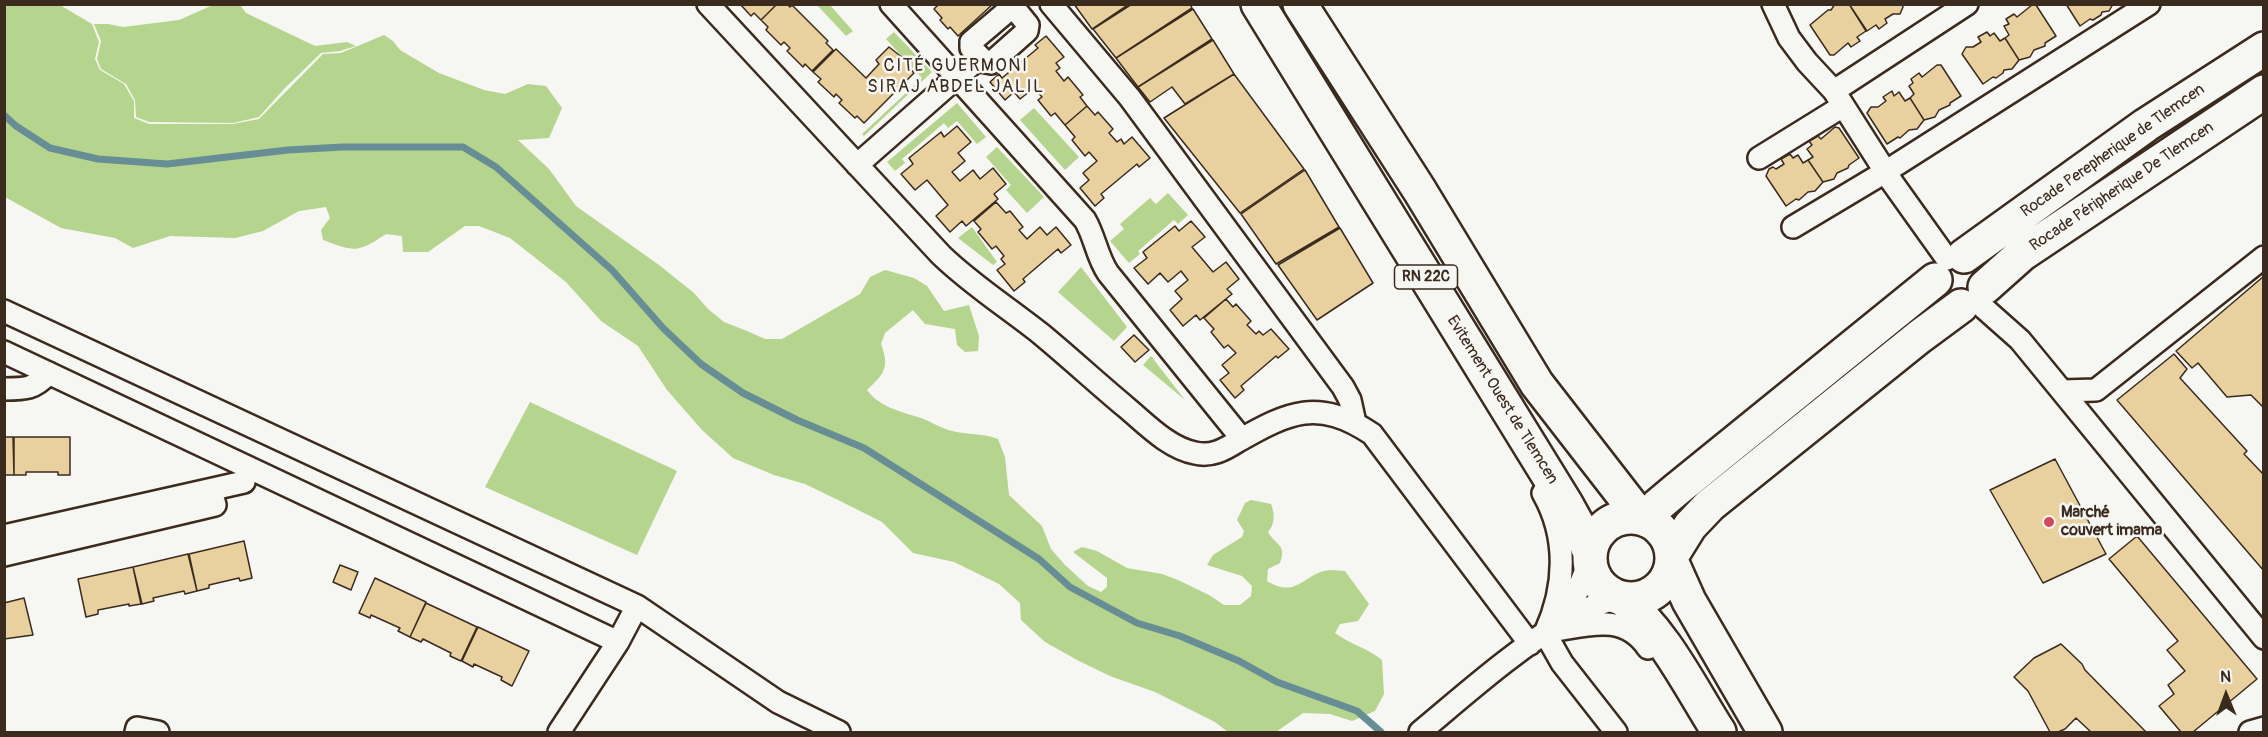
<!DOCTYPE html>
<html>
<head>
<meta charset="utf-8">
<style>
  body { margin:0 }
  #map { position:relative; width:2268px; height:737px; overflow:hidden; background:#f6f6f2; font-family:Pangolin,sans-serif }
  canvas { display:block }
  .frame { position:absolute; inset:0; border:6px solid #3b2a1e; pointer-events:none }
  .north { position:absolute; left:2196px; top:665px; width:60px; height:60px; -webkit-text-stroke:4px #f6f6f2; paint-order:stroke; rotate:359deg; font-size:16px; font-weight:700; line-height:24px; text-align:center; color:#3b2a1e }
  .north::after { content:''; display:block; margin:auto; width:21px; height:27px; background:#3b2a1e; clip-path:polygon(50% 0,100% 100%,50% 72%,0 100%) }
</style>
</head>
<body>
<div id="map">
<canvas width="2268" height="737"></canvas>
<div class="frame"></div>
<div class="north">N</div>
</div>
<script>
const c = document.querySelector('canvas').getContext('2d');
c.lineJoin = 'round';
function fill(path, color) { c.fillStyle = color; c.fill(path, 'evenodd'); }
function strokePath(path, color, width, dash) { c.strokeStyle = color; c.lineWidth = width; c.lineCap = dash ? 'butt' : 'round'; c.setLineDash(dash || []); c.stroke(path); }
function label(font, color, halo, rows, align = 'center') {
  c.font = font + ' Pangolin,sans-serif'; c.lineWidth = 5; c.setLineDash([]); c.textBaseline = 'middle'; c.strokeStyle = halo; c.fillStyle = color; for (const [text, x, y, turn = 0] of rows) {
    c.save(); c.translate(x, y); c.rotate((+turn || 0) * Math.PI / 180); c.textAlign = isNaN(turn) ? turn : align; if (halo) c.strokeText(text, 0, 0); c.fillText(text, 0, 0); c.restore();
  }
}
const green = new Path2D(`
  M 4,5 L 60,5 L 92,24 L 99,42 L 95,59 L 100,70 L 124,84 L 134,101 L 134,118 L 149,124 L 233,124 L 259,119 L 323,54 L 341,53 L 384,35 L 393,41 L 400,50 L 439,73 L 484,90 L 505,94 L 528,84 L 546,86 L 562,108 L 549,138 L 518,140 L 549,169 L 576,206 L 659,265 L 694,293 L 708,309 L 724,322 L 747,331 L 765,339 L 782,339 L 860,294 L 870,277 L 885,270 L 914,278 L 927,286 L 944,311 L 969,305 L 979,336 L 978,351 L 965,352 L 957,345 L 955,329 L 925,324 L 913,310 L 885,333 L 881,344 C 890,368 884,374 867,390 C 879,407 902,412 921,418 C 931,422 941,428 952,431 C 969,435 982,433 998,439 L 1005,457 L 1009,495 L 1042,526 L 1051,549 L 1065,565 L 1088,586 L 1101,592 L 1107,587 L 1107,578 L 1073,552 L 1082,547 L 1097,551 L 1127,568 L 1162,574 L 1178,580 L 1209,595 L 1224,605 L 1240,605 L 1251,596 L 1252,586 L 1242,576 L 1207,565 L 1213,555 L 1242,537 L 1244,531 L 1237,520 L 1245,503 L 1251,500 L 1271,504 C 1275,514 1275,524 1268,532 C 1276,546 1287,544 1280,563 L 1268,569 L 1267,581 C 1298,600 1304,572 1330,570 C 1335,570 1340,571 1345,571 L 1369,604 L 1358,621 L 1340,624 L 1335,633 C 1350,644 1367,648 1382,660 L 1384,694 L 1375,711 L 1352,721 L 1330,714 L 1303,713 L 1276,732 L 1228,732 L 1215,722 L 1155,692 L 1110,676 L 1079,661 L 1045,642 L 1021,620 L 1020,603 L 999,584 L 954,562 L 913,553 L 882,522 L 836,499 L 805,484 L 774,475 L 733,458 L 702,430 L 667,390 L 638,346 L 601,321 L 566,282 L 510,238 L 479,226 L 465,226 L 428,252 L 403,252 L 402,236 L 386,234 C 357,253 356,252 323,240 L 321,230 L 330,218 L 326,207 L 299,211 L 263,231 L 235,238 L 170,236 L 133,248 L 115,238 L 61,228 L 5,197 Z
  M 213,5 L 240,5 L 246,13 L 315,46 L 347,42 L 356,46 L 340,51 L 321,53 L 284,89 L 259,117 L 233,123 L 149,122 L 136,117 L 135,100 L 126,84 L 101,69 L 97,59 L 101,41 L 94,24 L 108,24 L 123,27 L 179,20 Z
  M 817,5 L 830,5 L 853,31 L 846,36 Z
  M 894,32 L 932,72 L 864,136 L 862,134 L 922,78 L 886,39 Z
  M 957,103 L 986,137 L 977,144 L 957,121 L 948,128 L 944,123 L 902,159 L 905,163 L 895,171 L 887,162 Z
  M 1034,108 L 1079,157 L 1065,170 L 1020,120 Z
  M 997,147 L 1044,197 L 1027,213 L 1006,190 L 1011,185 L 986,157 Z
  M 1168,193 L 1188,215 L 1178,224 L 1174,220 L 1138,251 L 1140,254 L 1129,263 L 1110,241 L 1124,229 L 1120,224 L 1150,198 L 1156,204 Z
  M 972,227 L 997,262 L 993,265 L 958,238 Z
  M 1081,267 L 1127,327 L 1114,341 L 1058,292 Z
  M 1151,356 L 1185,400 L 1143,365 Z
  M 530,402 L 677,471 L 637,555 L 485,487 Z`);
const stream = new Path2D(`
  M 4,115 L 16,126 L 50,148 L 98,159 L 167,164 L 288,150 L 343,147 L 463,147 L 496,167 L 612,270 L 663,328 L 701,364 L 743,393 L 797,420 L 864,448 L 1039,559 L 1070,587 L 1137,623 L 1180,636 L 1239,661 L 1277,682 L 1357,711 L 1381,732`);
const building = new Path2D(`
  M 740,4 L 777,4 L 761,20 L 754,13 L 751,16 Z
  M 777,4 L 787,4 L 790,7 L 792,5 L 828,41 L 826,43 L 833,50 L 812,71 L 805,64 L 803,67 L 787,51 L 790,48 L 784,42 L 781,45 L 766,30 L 768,27 L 761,20 Z
  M 939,4 L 993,4 L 958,36 L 950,27 L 948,29 L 940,20 L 942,18 L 934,9 Z
  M 1074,4 L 1129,4 L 1092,29 Z
  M 1132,4 L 1190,4 L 1192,8 L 1116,58 L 1093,29 Z
  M 1835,4 L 1849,4 L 1866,31 L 1857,37 L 1860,41 L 1851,47 L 1848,43 L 1834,55 L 1830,55 L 1810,25 L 1828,10 L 1831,10 Z
  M 1849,4 L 1902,4 L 1903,7 L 1900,14 L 1893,14 L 1885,19 L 1887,23 L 1879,29 L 1876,25 L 1867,31 Z
  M 2066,4 L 2113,4 L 2109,11 L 2102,12 L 2101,15 L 2093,20 L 2090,19 L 2080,26 Z
  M 2032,5 L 2036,5 L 2056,36 L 2045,43 L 2045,46 L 2034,50 L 2030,57 L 2019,60 L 2005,38 L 2009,35 L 2004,26 L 2009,24 L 2006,19 L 2014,14 L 2017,17 Z
  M 1193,9 L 1212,39 L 1138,87 L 1116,58 Z
  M 1987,32 L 1990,36 L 1994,33 L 2000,41 L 2005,38 L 2019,60 L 2012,69 L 2004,70 L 2003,73 L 1996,78 L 1993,77 L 1983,84 L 1962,54 L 1966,47 L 1973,47 L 1981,42 L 1978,37 Z
  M 1046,36 L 1064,57 L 1056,63 L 1060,68 L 1056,71 L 1064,81 L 1068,77 L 1083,95 L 1080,97 L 1087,106 L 1065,125 L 1055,113 L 1051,116 L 1038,100 L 1042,97 L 1034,88 L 1020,99 L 1014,92 L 1005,100 L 990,82 L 999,74 L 1002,78 L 1038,48 L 1035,45 Z
  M 1213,40 L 1234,74 L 1185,104 L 1172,87 L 1150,102 L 1138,87 Z
  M 889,47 L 908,62 L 906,64 L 914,73 L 864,123 L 857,116 L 855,118 L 839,103 L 842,100 L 836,94 L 834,97 L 818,82 L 821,79 L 813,72 L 836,49 L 866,78 L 879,64 L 876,60 Z
  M 1937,65 L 1941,65 L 1961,96 L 1950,103 L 1950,105 L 1939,110 L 1935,117 L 1924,120 L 1910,98 L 1914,94 L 1909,86 L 1913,83 L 1911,79 L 1919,73 L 1922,77 Z
  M 1234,74 L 1304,169 L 1240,213 L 1164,118 Z
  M 1892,91 L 1894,96 L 1899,92 L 1905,101 L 1910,98 L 1924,120 L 1917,129 L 1909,130 L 1900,138 L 1898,137 L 1887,144 L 1867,113 L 1871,107 L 1878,107 L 1886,101 L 1883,97 Z
  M 1087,106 L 1095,115 L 1098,112 L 1113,129 L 1109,133 L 1117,142 L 1121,139 L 1124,144 L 1132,137 L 1150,158 L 1139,167 L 1137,164 L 1101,194 L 1104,198 L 1095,206 L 1080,188 L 1089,180 L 1083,173 L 1097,161 L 1089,152 L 1085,156 L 1072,140 L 1075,137 L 1065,125 Z
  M 957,126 L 971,142 L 958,153 L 965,161 L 952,172 L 960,181 L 973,170 L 980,179 L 993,168 L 1006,184 L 994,194 L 998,199 L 966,226 L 962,221 L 950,232 L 936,216 L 948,205 L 927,180 L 915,190 L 901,174 L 913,164 L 909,158 L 941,132 L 944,137 Z
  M 1835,127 L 1839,128 L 1859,158 L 1849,165 L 1848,168 L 1837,173 L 1834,179 L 1823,182 L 1808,160 L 1813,157 L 1807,149 L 1812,145 L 1809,141 L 1818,136 L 1821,139 Z
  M 1790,154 L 1793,158 L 1798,155 L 1803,163 L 1808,160 L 1823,182 L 1815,191 L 1808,192 L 1799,200 L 1796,199 L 1786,206 L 1766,176 L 1769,169 L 1773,167 L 1776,169 L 1784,164 L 1781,159 Z
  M 1305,170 L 1339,227 L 1276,264 L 1241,214 Z
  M 996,202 L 1006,213 L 1010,211 L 1023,227 L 1019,230 L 1027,239 L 1040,227 L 1047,235 L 1056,227 L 1071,245 L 1061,253 L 1058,249 L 1023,279 L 1025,282 L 1014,291 L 997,270 L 1005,264 L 1001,259 L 1004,256 L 996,246 L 992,249 L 978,232 L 981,229 L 974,221 Z
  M 1191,221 L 1205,237 L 1192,247 L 1213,272 L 1226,262 L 1239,279 L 1227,289 L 1232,294 L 1200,320 L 1196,315 L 1183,326 L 1170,310 L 1182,299 L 1175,291 L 1188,280 L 1181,271 L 1168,282 L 1160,273 L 1148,284 L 1134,268 L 1147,258 L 1143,252 L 1175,226 L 1179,231 Z
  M 1340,228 L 1373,283 L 1317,320 L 1278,265 Z
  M 2264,276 L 2264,408 L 2251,395 L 2227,397 L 2198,363 L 2192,368 L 2176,351 Z
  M 1226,299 L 1233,307 L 1236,304 L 1251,321 L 1247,325 L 1256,334 L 1259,331 L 1263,335 L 1271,329 L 1289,349 L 1278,358 L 1276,356 L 1241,386 L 1244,390 L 1235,398 L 1220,380 L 1229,373 L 1222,365 L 1236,353 L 1228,345 L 1224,348 L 1211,332 L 1214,329 L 1204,318 Z
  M 1134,335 L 1149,350 L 1135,362 L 1121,347 Z
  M 2174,354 L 2187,369 L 2180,378 L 2247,451 L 2244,454 L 2264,475 L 2264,571 L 2117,400 Z
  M 4,437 L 13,437 L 14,475 L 4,475 Z
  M 14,437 L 70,437 L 70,475 L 58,475 L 58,472 L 26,472 L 26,475 L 14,475 Z
  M 2055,459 L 2106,554 L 2043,583 L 1990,490 Z
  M 2137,536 L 2257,679 L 2193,732 L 2181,732 L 2159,706 L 2174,694 L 2168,685 L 2185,671 L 2167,650 L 2178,641 L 2109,559 Z
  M 244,541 L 252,578 L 240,581 L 239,578 L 209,585 L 209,588 L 197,591 L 189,554 Z
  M 188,554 L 197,591 L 185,594 L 184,591 L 153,598 L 154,601 L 142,604 L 133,567 Z
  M 340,565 L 358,572 L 351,590 L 333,582 Z
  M 133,567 L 141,604 L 129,606 L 129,604 L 98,610 L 98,614 L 86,617 L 78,579 Z
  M 375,578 L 426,602 L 410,637 L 398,631 L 400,628 L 371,615 L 370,618 L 359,613 Z
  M 24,598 L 33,635 L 4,639 L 4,603 Z
  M 426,603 L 477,627 L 461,661 L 450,656 L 451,653 L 423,639 L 421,642 L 410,637 Z
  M 478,627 L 529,651 L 512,686 L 501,680 L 502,677 L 474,664 L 473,667 L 462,661 Z
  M 2061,644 L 2082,664 L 2085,670 L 2146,732 L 2091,732 L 2076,718 L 2065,729 L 2058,732 L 2050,732 L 2028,691 L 2014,677 L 2034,658 Z`);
const street = new Path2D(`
  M 708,4 L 941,255 C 972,285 1007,307 1041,334 C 1070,358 1098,384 1127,408 C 1147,425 1169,448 1195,453 C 1211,457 1224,450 1238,441 C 1289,412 1318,398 1372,434 L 1530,644
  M 891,4 L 1085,220 C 1095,237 1097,257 1108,273 L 1242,439
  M 1051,4 L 1130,98 L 1343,387 L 1350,400 L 1355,423
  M 1773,4 L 1789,38 L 1807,62 L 1834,91 L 1892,182 L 1947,259
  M 1011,8 L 1015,9 L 1028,25 L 1027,31 L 991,63 L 985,62 L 971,48 L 971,42 Z
  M 1834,91 L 1967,4
  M 1759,158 L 1843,106
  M 857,165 L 980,57
  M 1793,227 L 1885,172 L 2149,4
  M 1976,301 L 2020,340 L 2264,638
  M 4,311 L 637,606 L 778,702 L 839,732
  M 4,352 L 618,642
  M 4,389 C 26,389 34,389 49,373
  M 2062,391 L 2096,390 L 2264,257
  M 1543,493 C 1568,537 1566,587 1545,633
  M 4,536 L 244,482
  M 4,555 L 215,505 L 211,490
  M 1555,621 L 1575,597 L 1590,560
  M 1557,630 C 1592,624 1625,614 1648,648
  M 1545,633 L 1562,663 L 1616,732
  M 136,732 L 137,728 L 158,732
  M 559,732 L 618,642 L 637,606
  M 1420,732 C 1468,692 1516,649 1570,617 C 1585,608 1602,604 1617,597
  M 2250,732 L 2264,728`);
const highway = new Path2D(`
  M 1258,4 L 1566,504 L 1582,533 L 1590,553
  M 1300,4 L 1420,191 L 1537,384 L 1641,518
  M 1964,256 L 2146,125 L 2264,49
  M 1985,287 L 2022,254 L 2264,92
  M1590 558a41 41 0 1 1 82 0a41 41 0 1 1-82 0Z
  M 1646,520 L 1657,506 L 1676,490 L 1935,280
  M 1672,555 L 1690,526 L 1710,505 L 1919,337 L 1961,306
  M 1672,563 L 1689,601 L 1765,732
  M 1622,598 C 1665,633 1690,687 1719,732`);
const markers = [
  [2049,522,6,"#d1495b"]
];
const shields = [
  [1426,277,63]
];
const shieldNames = [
  ["RN 22C",1426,277]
];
const streetNames = [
  ["Rocade Perepherique de Tlemcen",2113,151,-35],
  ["Rocade Péripherique De Tlemcen",2122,187,-34],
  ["Evitement Ouest de Tlemcen",1502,400,58]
];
const poiNames = [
  ["Marché",2061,513],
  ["couvert imama",2061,531]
];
const neighbourhoodNames = [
  ["CITÉ GUERMONI",956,66],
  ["SIRAJ ABDEL JALIL",956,87]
];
fill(green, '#b5d48d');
strokePath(stream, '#678e95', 7);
fill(building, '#e9d19f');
strokePath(building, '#3b2a1e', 1.5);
strokePath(street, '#3b2a1e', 26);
strokePath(highway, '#3b2a1e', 38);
strokePath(street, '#f6f6f2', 21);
strokePath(highway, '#f6f6f2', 33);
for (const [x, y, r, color] of markers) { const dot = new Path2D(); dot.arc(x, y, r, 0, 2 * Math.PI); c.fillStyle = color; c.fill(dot); strokePath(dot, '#f6f6f2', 2); }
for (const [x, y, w] of shields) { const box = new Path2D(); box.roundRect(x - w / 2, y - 12, w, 24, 4.5); c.fillStyle = '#f6f6f2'; c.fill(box); strokePath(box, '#3b2a1e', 1.5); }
label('bold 15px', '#3b2a1e', null, shieldNames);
label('16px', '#3b2a1e', '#f6f6f2', streetNames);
label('bold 16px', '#3b2a1e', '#f6f6f2', poiNames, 'left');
c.letterSpacing = '1.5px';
label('18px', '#3b2a1e', '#f6f6f2', neighbourhoodNames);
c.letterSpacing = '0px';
</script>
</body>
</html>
